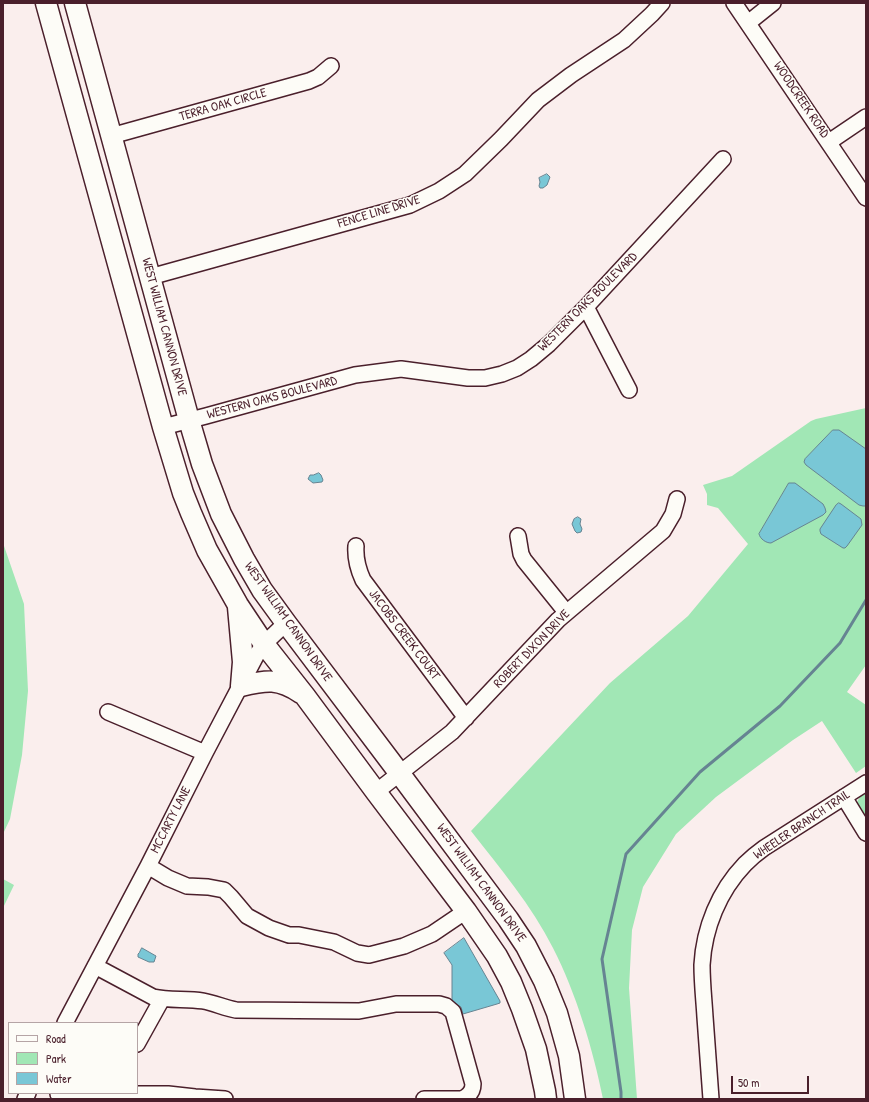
<!DOCTYPE html>
<html>
<head>
<meta charset="utf-8">
<style>
  body { margin:0 }
  #map { position:relative; width:869px; height:1102px; overflow:hidden; background:#faeeed; font-family:"Patrick Hand",sans-serif }
  canvas { display:block }
  .frame { position:absolute; inset:0; border:4px solid #4a1f2b; pointer-events:none }
  .legend { position:absolute; left:8px; top:1022px; width:130px; height:72px; box-sizing:border-box; background:#fdfcf7; border:1px solid #b5a4a5; margin:0; padding:5px 7px; list-style:none; font-size:12px; color:#4a1f2b }
  .legend li { display:flex; align-items:center; gap:8px; height:20px }
  .legend b { width:20px; border:1px solid #b5a4a5 }
  .scale { position:absolute; left:731px; top:1076px; width:78px; height:18px; box-sizing:border-box; border:2px solid #4a1f2b; border-top:0; padding-left:5px; font-size:12px; line-height:14px; white-space:nowrap; color:#4a1f2b; -webkit-text-stroke:3px #fdfcf7; paint-order:stroke }
</style>
</head>
<body>
<div id="map">
<canvas width="869" height="1102"></canvas>
<div class="frame"></div>
<ul class="legend">
<li><b style="height:5px;background:#fdfcf7"></b>Road</li>
<li><b style="height:11px;background:#a1e7b5"></b>Park</li>
<li><b style="height:11px;background:#79c7d6"></b>Water</li>
</ul>
<div class="scale">50 m</div>
</div>
<script>
const c = document.querySelector('canvas').getContext('2d');
c.lineJoin = 'round';
function fill(path, color) { c.fillStyle = color; c.fill(path, 'evenodd'); }
function strokePath(path, color, width, dash) { c.strokeStyle = color; c.lineWidth = width; c.lineCap = dash ? 'butt' : 'round'; c.setLineDash(dash || []); c.stroke(path); }
function label(font, color, halo, rows, align = 'center') {
  c.font = font + ' "Patrick Hand",sans-serif'; c.lineWidth = 3; c.setLineDash([]); c.textBaseline = 'middle'; c.strokeStyle = halo; c.fillStyle = color; for (const [text, x, y, turn = 0] of rows) {
    c.save(); c.translate(x, y); c.rotate((+turn || 0) * Math.PI / 180); c.textAlign = isNaN(turn) ? turn : align; if (halo) c.strokeText(text, 0, 0); c.fillText(text, 0, 0); c.restore();
  }
}
const green = new Path2D(`
  M 866,408 L 866,665 L 847,692 L 866,705 L 866,766 L 856,773 L 822,721 L 793,740 L 716,797 L 676,834 L 643,887 L 632,930 L 629,988 L 637,1099 L 603,1099 C 593,1049 576,993 553,948 C 532,906 500,868 471,831 L 610,683 L 688,616 L 748,544 L 718,508 L 707,505 L 707,494 L 703,485 L 732,476 L 811,421 L 816,419 Z
  M 3,543 L 24,604 L 28,691 L 22,755 L 10,819 L 3,834 Z
  M 866,792 L 866,819 C 858,807 851,803 866,792 Z
  M 3,879 L 14,885 L 3,908 Z`);
const water = new Path2D(`
  M 547,174 L 550,177 L 547,185 L 543,188 L 540,188 L 539,186 L 540,182 L 539,178 Z
  M 833,430 L 839,430 L 866,449 L 866,506 L 863,506 L 859,505 L 806,465 L 804,462 L 805,459 Z
  M 319,473 L 321,475 L 323,480 L 322,482 L 313,483 L 308,479 L 310,475 L 313,475 Z
  M 789,483 L 795,483 L 823,504 L 825,508 L 826,512 L 823,515 L 771,543 C 766,543 760,539 759,534 Z
  M 839,503 L 841,504 L 861,519 L 862,525 L 847,546 L 845,548 L 843,548 L 821,534 L 820,531 L 820,529 L 836,505 Z
  M 578,517 L 581,519 L 580,524 L 582,529 L 581,532 L 577,533 L 575,531 L 572,524 L 574,519 Z
  M 464,938 L 500,1001 L 500,1003 L 497,1004 L 463,1014 L 461,1007 L 452,1002 L 452,965 L 444,953 Z
  M 142,948 L 156,956 L 154,962 L 149,962 L 138,957 L 138,954 L 139,953 Z`);
const stream = new Path2D(`
  M 621,1099 L 621,1092 L 602,959 L 626,854 L 700,772 L 780,706 L 840,643 L 866,600`);
const minor = new Path2D(`
  M 734,3 L 866,198
  M 748,23 L 773,3
  M 111,136 L 309,81 L 318,77 L 331,66
  M 829,142 L 866,117
  M 150,277 L 410,205 L 439,191 L 465,174 L 501,139 L 538,100 L 571,75 L 624,40 L 652,14 L 662,3
  M 586,307 L 629,390
  M 163,427 L 206,416 L 355,375 L 401,369 L 468,378 L 485,378 L 502,374 L 517,368 L 531,359 L 549,344 L 586,307 L 723,159
  M 518,536 L 521,554 L 524,560 L 566,612
  M 356,546 C 355,559 358,569 363,580 L 466,718
  M 108,712 L 205,753
  M 376,792 L 452,732 L 558,620 L 663,531 L 673,514 L 677,499
  M 844,797 L 866,833
  M 148,866 L 168,878 L 187,886 L 208,887 L 224,890 L 231,897 L 247,916 L 269,928 L 289,935 L 299,935 L 334,942 L 357,953 L 369,955 L 404,946 L 432,934 L 466,911
  M 95,966 L 153,997 C 170,1001 187,998 203,1001 C 214,1003 225,1008 236,1010 L 359,1011 L 396,1004 L 439,1004 L 446,1006 L 453,1012 L 473,1084 C 473,1091 469,1096 462,1099 L 424,1099
  M 65,1023 L 148,866 L 205,753 L 257,654 L 264,644 L 286,623
  M 137,1044 L 162,999
  M 58,1094 L 168,1094 L 195,1097 L 225,1099
  M 25,1099 L 28,1093
  M 711,1099 C 709,1072 707,1044 705,1017 C 704,1000 702,983 702,965 C 704,928 719,891 745,864 C 751,858 757,853 764,848 L 866,783`);
const major = new Path2D(`
  M 46,3 L 163,427 L 183,493 L 191,513 L 207,550 L 238,605 L 264,644 L 305,696 L 376,792 L 466,911 L 497,956 L 511,982 L 522,1009 L 536,1049 L 545,1091 L 546,1099
  M 75,3 L 189,420 L 202,464 L 221,514 L 244,559 L 262,590 L 286,623 L 400,774 L 508,919 L 526,946 L 544,981 L 557,1013 L 569,1056 L 575,1099
  M 238,607 L 243,662 L 241,686 C 267,680 278,678 301,693`);
const streetNames = [
  ["WOODCREEK ROAD",801,100,56],
  ["TERRA OAK CIRCLE",223,105,-16],
  ["FENCE LINE DRIVE",379,212,-17],
  ["WESTERN OAKS BOULEVARD",588,302,-45],
  ["WEST WILLIAM CANNON DRIVE",164,327,75],
  ["WESTERN OAKS BOULEVARD",272,398,-15],
  ["WEST WILLIAM CANNON DRIVE",288,622,55],
  ["JACOBS CREEK COURT",404,635,53],
  ["ROBERT DIXON DRIVE",532,649,-46],
  ["MCCARTY LANE",171,820,-63],
  ["WHEELER BRANCH TRAIL",802,825,-34],
  ["WEST WILLIAM CANNON DRIVE",481,883,54]
];
fill(green, '#a1e7b5');
fill(water, '#79c7d6');
strokePath(water, '#668492', 1);
strokePath(stream, '#668492', 3);
strokePath(minor, '#4a1f2b', 18);
strokePath(major, '#4a1f2b', 23);
strokePath(minor, '#fdfcf7', 15);
strokePath(major, '#fdfcf7', 20);
label('13px', '#4a1f2b', '#fdfcf7', streetNames);
</script>
</body>
</html>
